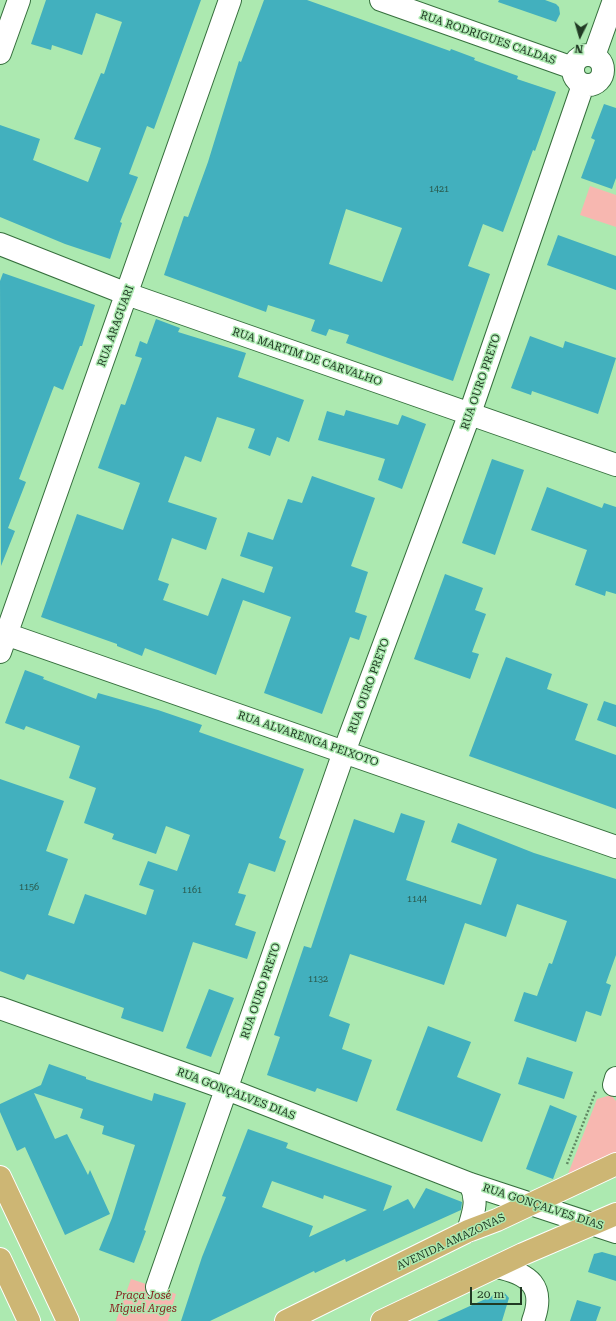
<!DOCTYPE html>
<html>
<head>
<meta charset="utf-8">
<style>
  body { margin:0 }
  #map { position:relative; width:616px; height:1321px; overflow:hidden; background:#ace9b0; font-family:"Roboto Serif",serif }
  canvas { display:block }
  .north { position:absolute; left:560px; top:16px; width:40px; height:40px; -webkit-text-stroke:3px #ace9b0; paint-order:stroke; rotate:185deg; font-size:11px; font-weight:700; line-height:16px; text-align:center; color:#213a24 }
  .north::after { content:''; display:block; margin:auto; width:14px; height:18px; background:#213a24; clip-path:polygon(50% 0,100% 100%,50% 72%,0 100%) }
  .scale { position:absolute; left:470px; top:1287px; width:52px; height:18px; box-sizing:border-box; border:2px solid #213a24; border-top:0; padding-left:5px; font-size:12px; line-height:14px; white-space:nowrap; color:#213a24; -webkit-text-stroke:3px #ace9b0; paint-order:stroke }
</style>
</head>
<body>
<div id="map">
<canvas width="616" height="1321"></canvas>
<div class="north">N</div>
<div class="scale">20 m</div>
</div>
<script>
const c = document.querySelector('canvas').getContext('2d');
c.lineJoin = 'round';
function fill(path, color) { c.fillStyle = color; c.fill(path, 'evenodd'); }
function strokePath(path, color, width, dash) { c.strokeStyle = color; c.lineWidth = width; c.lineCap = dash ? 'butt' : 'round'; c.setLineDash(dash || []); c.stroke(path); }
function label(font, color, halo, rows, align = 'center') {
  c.font = font + ' "Roboto Serif",serif'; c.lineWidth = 3; c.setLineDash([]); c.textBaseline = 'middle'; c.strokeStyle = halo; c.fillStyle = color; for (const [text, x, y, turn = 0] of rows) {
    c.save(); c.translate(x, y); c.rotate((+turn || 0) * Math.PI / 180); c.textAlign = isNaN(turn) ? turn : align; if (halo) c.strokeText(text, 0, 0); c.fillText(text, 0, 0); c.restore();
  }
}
const green = new Path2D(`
  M 590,186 L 616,195 L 616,227 L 580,215 Z
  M 611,1095 L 616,1101 L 616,1156 L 566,1179 L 597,1099 Z
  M 131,1279 L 176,1294 L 168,1321 L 116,1321 Z`);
const building = new Path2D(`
  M 46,0 L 201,0 L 154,129 L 147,126 L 129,174 L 138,177 L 120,222 L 122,223 L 110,259 L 65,244 L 0,217 L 0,125 L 40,139 L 33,160 L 88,182 L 101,148 L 74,139 L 101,73 L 104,74 L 122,22 L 96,13 L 82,55 L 52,45 L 51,50 L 31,44 Z
  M 264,0 L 307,0 L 450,51 L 451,49 L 475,58 L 474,60 L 518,76 L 517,79 L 556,92 L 535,151 L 533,150 L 503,232 L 483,224 L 468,266 L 490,274 L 453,381 L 346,343 L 349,335 L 329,329 L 326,336 L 311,331 L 315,320 L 268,305 L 266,312 L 164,275 L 184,216 L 188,217 L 208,162 L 239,61 L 241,62 ZM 346,209 L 402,228 L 382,282 L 329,264 Z
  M 499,0 L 545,0 L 556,4 L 559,7 L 560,14 L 556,22 L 498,2 Z
  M 604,104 L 616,108 L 616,178 L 612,189 L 581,178 L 595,140 L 591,138 Z
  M 558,235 L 616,256 L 616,290 L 547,265 Z
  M 3,273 L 95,305 L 82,346 L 80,346 L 63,390 L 54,386 L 19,479 L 26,482 L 8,528 L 15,531 L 1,566 L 0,281 Z
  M 156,319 L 180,328 L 178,332 L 246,353 L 238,377 L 304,400 L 289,442 L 277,437 L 270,456 L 248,448 L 255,429 L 217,417 L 201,462 L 185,456 L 168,502 L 217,518 L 206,550 L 172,538 L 158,580 L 169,584 L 163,600 L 208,616 L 222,578 L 264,593 L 273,567 L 240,556 L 248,532 L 273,540 L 288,499 L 302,503 L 312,476 L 375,498 L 351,566 L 368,572 L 355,612 L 367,616 L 359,640 L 350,637 L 322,714 L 264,693 L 291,617 L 243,600 L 216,675 L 145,648 L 142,656 L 117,646 L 117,644 L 41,617 L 77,514 L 123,530 L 140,483 L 98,468 L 121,404 L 125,405 L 142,358 L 135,356 L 140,341 L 147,344 Z
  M 530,336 L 563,348 L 565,341 L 616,358 L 598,414 L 532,391 L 531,395 L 511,388 Z
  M 346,410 L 398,425 L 402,415 L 426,424 L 402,489 L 378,480 L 385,459 L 318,440 L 327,411 L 344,416 Z
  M 492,459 L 524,470 L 495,555 L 462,543 Z
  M 547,487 L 602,508 L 604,503 L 616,507 L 616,594 L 606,591 L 605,596 L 575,585 L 587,550 L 531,530 Z
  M 445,574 L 483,588 L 475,610 L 486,614 L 472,652 L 479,654 L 470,679 L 414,659 Z
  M 506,657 L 552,674 L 547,689 L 588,704 L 575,740 L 616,755 L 616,809 L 469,756 Z
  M 25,670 L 44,677 L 43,679 L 96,699 L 98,693 L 158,710 L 202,725 L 199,732 L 304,769 L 279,838 L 286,841 L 275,872 L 249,863 L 238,893 L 246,895 L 235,925 L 256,932 L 247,959 L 193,942 L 163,1032 L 121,1018 L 124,1008 L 27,974 L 24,980 L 0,971 L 0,779 L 64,801 L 46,851 L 68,859 L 48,915 L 74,924 L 85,894 L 146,915 L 154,890 L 139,885 L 148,861 L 177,871 L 190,835 L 166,826 L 156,854 L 112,839 L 114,834 L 84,823 L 96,788 L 69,778 L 80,746 L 26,726 L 24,730 L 5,723 Z
  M 604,701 L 616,705 L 616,727 L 597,720 Z
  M 401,813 L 425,821 L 406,880 L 481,905 L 497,859 L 451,842 L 458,823 L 534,853 L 616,879 L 616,955 L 606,983 L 611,985 L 601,1016 L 586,1011 L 576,1042 L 514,1021 L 524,992 L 537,996 L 549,963 L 552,964 L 567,921 L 517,904 L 506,937 L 465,923 L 444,985 L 350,954 L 329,1016 L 350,1024 L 342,1049 L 372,1060 L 357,1102 L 317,1088 L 315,1092 L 267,1075 L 280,1037 L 274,1035 L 304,946 L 311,948 L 354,819 L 394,833 Z
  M 209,989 L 234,998 L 211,1057 L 186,1048 Z
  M 428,1026 L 471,1042 L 457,1077 L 501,1094 L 482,1142 L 396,1110 Z
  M 527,1057 L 573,1072 L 564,1099 L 518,1084 Z
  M 49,1064 L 86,1077 L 86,1079 L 152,1101 L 154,1093 L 186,1103 L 144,1230 L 146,1231 L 134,1263 L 99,1250 L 112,1218 L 135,1145 L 102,1134 L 104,1126 L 80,1118 L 83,1109 L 34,1093 L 55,1139 L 67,1134 L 88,1175 L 90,1170 L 110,1214 L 65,1235 L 25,1147 L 17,1151 L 0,1112 L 0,1104 L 41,1085 Z
  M 550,1105 L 577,1116 L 553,1179 L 526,1169 Z
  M 248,1129 L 288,1143 L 286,1148 L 392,1186 L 383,1211 L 408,1199 L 414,1209 L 426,1188 L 462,1202 L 461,1210 L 346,1262 L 345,1259 L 315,1273 L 314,1271 L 210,1321 L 181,1321 L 202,1257 L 226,1197 L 222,1196 ZM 272,1181 L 323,1199 L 324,1195 L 367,1210 L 309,1237 L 313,1226 L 262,1207 Z
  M 602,1252 L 616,1256 L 616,1281 L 588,1272 L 594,1254 Z
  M 503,1291 L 509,1298 L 502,1321 L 437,1321 Z
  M 577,1300 L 601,1307 L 596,1321 L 570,1321 Z`);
const path = new Path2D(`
  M 567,1164 L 596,1091`);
const minor = new Path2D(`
  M 381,0 L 573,68
  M 0,53 L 19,0
  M573 70a15 15 0 1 1 30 0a15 15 0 1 1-30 0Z
  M 594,56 L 614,0
  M 0,244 L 127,294 L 616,465
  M 0,632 L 616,847
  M 0,652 L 230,0
  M 0,1008 L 227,1089 L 470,1184 L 616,1232
  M 614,1085 L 616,1078
  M 468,1231 C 473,1214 479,1200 470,1184
  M 497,1267 C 529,1274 546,1286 533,1321
  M 157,1287 L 344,752 L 470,413 L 583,85`);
const major = new Path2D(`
  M 0,1177 L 68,1321
  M 0,1259 L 29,1321
  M 286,1321 L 468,1231 L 497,1220 L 616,1164
  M 382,1321 L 523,1254 L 616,1214`);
const numberNames = [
  ["1421",439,189],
  ["1156",29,887],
  ["1161",192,890],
  ["1144",417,899],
  ["1132",318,979]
];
const streetNames = [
  ["RUA RODRIGUES CALDAS",488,38,19],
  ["RUA ARAGUARI",116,326,-70],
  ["RUA MARTIM DE CARVALHO",307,357,19],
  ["RUA OURO PRETO",481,382,-71],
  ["RUA OURO PRETO",369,686,-70],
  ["RUA ALVARENGA PEIXOTO",308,739,19],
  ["RUA OURO PRETO",261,991,-71],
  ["RUA GONÇALVES DIAS",236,1094,21],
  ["RUA GONÇALVES DIAS",543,1207,18],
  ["AVENIDA AMAZONAS",451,1242,-25]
];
const parkNames = [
  ["Praça José",143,1296],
  ["Miguel Arges",143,1309]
];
fill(green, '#f7b7b0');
fill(building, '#42b0be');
strokePath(minor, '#366f3d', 24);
strokePath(major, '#fff', 24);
strokePath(path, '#608963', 2.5, [2, 2]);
strokePath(minor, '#fff', 22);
strokePath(major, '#cdb674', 22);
label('9px', '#29584a', null, numberNames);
label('11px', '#213a24', '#ace9b0', streetNames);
label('italic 11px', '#871c1b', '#ace9b0', parkNames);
</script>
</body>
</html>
